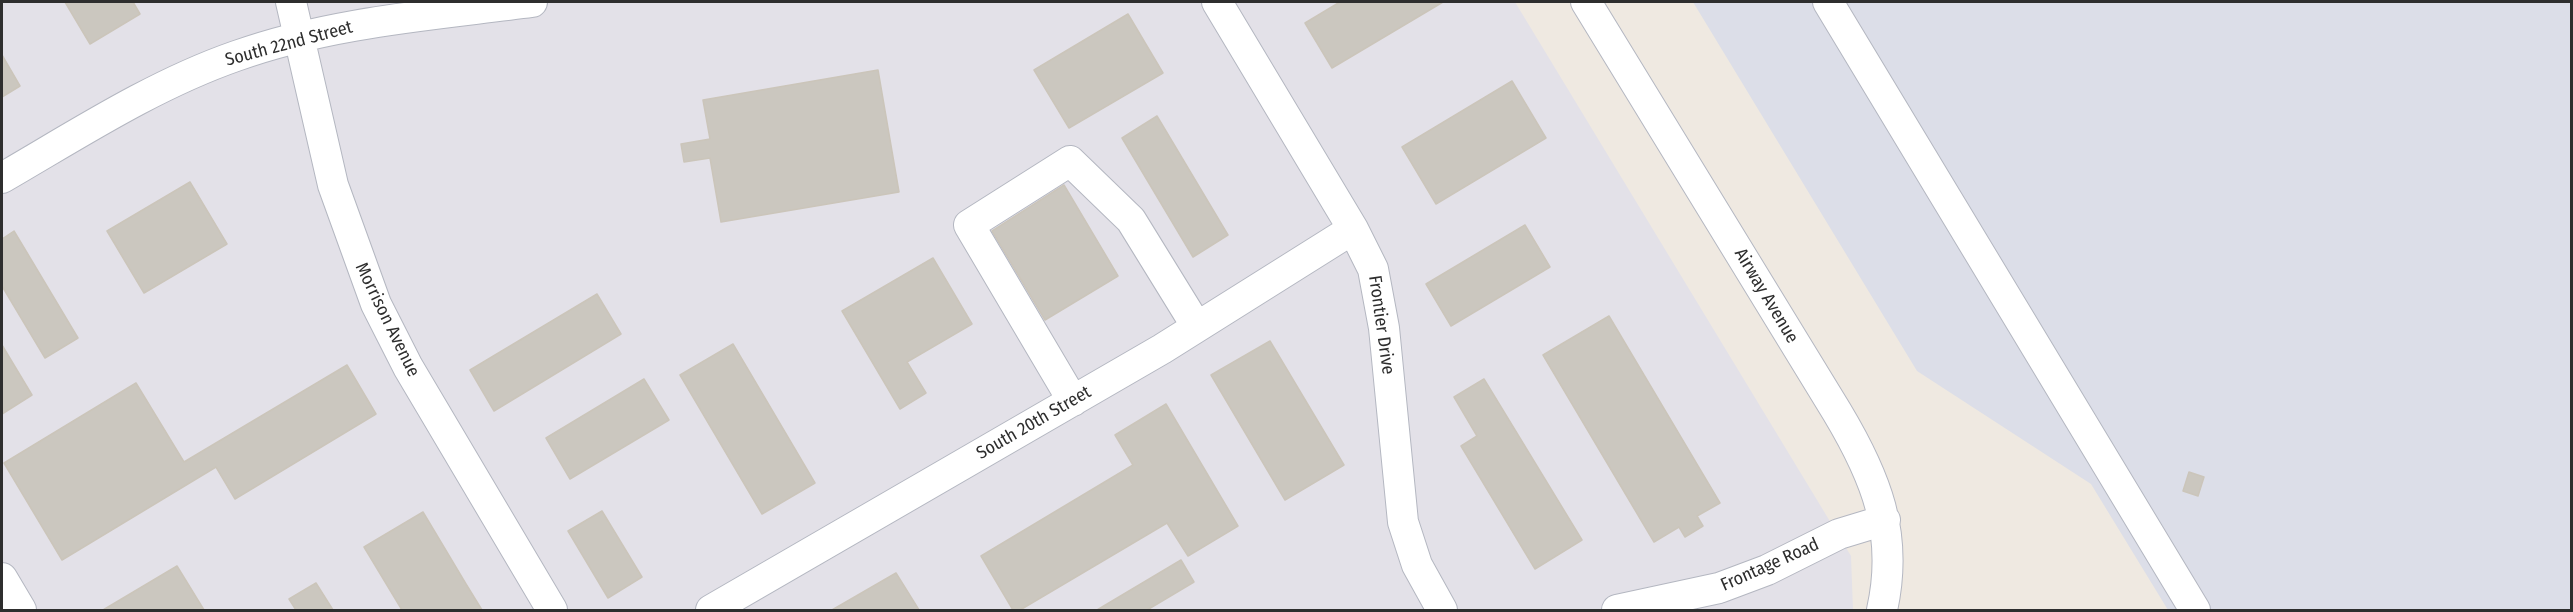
<!DOCTYPE html>
<html>
<head>
<meta charset="utf-8">
<style>
  body { margin:0 }
  #map { position:relative; width:2573px; height:612px; overflow:hidden; background:#efe9e1; font-family:"Fira Sans Condensed",sans-serif }
  canvas { display:block }
  .frame { position:absolute; inset:0; border:3px solid #2e2e2e; pointer-events:none }
</style>
</head>
<body>
<div id="map">
<canvas width="2573" height="612"></canvas>
<div class="frame"></div>
</div>
<script>
const c = document.querySelector('canvas').getContext('2d');
c.lineJoin = 'round';
function fill(path, color) { c.fillStyle = color; c.fill(path, 'evenodd'); }
function strokePath(path, color, width, dash) { c.strokeStyle = color; c.lineWidth = width; c.lineCap = dash ? 'butt' : 'round'; c.setLineDash(dash || []); c.stroke(path); }
function label(font, color, halo, rows, align = 'center') {
  c.font = font + ' "Fira Sans Condensed",sans-serif'; c.lineWidth = 6; c.setLineDash([]); c.textBaseline = 'middle'; c.strokeStyle = halo; c.fillStyle = color; for (const [text, x, y, turn = 0] of rows) {
    c.save(); c.translate(x, y); c.rotate((+turn || 0) * Math.PI / 180); c.textAlign = isNaN(turn) ? turn : align; if (halo) c.strokeText(text, 0, 0); c.fillText(text, 0, 0); c.restore();
  }
}
const industrial = new Path2D(`
  M 2,2 L 1515,2 L 1851,556 L 1853,610 L 2,610 Z`);
const airport = new Path2D(`
  M 1693,2 L 2571,2 L 2571,610 L 2168,610 L 2091,484 L 1917,371 Z`);
const building = new Path2D(`
  M 65,2 L 133,2 L 140,14 L 90,44 Z
  M 1340,2 L 1443,2 L 1332,68 L 1305,23 Z
  M 1128,14 L 1163,73 L 1069,128 L 1034,70 Z
  M 2,55 L 20,86 L 2,97 Z
  M 878,70 L 899,192 L 721,222 L 710,158 L 684,162 L 681,144 L 710,139 L 703,100 Z
  M 1512,81 L 1546,138 L 1436,204 L 1402,147 Z
  M 1157,116 L 1228,235 L 1193,257 L 1122,138 Z
  M 190,182 L 227,244 L 144,293 L 107,231 Z
  M 1064,185 L 1118,276 L 1045,320 L 992,231 Z
  M 1525,225 L 1550,267 L 1451,326 L 1426,284 Z
  M 14,231 L 78,338 L 45,358 L 2,286 L 2,239 Z
  M 933,258 L 972,324 L 907,362 L 926,393 L 900,409 L 842,311 Z
  M 597,294 L 621,334 L 494,411 L 470,370 Z
  M 1609,316 L 1720,503 L 1697,516 L 1703,526 L 1685,537 L 1679,527 L 1654,542 L 1543,355 Z
  M 1270,341 L 1344,465 L 1285,500 L 1211,375 Z
  M 733,344 L 815,483 L 762,514 L 680,375 Z
  M 2,345 L 32,395 L 2,414 Z
  M 347,365 L 376,414 L 235,499 L 216,467 L 62,560 L 4,463 L 136,383 L 184,462 Z
  M 644,379 L 669,420 L 570,479 L 546,438 Z
  M 1484,379 L 1582,540 L 1535,569 L 1461,446 L 1477,436 L 1454,397 Z
  M 1166,404 L 1238,526 L 1188,556 L 1167,523 L 1020,610 L 1013,610 L 981,556 L 1133,465 L 1115,435 Z
  M 2189,472 L 2204,477 L 2198,496 L 2183,491 Z
  M 602,511 L 642,577 L 608,598 L 568,531 Z
  M 423,512 L 466,584 L 482,610 L 402,610 L 364,547 Z
  M 1181,560 L 1194,582 L 1147,610 L 1097,610 Z
  M 177,566 L 204,610 L 103,610 Z
  M 896,573 L 919,610 L 832,610 Z
  M 316,583 L 333,610 L 296,610 L 289,599 Z`);
const minor = new Path2D(`
  M 291,2 L 333,185 L 376,304 L 408,367 L 552,610
  M 1217,2 L 1353,229 L 1373,269 L 1384,328 L 1403,522 L 1417,565 L 1442,610
  M 1586,2 L 1837,412 C 1876,477 1899,534 1882,610
  M 1828,2 L 2195,610
  M 2,178 C 78,134 153,85 236,56 C 331,22 433,15 532,2
  M 1073,401 L 969,225 L 1070,161 L 1131,220 L 1197,327
  M 2,578 L 21,610
  M 711,610 L 1162,349 L 1353,229
  M 1617,610 L 1719,588 L 1767,570 L 1839,534 L 1885,520`);
const streetNames = [
  ["South 22nd Street",289,44,-15],
  ["Airway Avenue",1766,296,59],
  ["Morrison Avenue",387,320,64],
  ["Frontier Drive",1381,325,82],
  ["South 20th Street",1034,423,-30],
  ["Frontage Road",1770,565,-24]
];
fill(industrial, '#e3e1e8');
fill(airport, '#dcdee8');
fill(building, '#cbc7bf');
strokePath(building, '#cbc5ba', 1.5);
strokePath(minor, '#b4b7c1', 32);
strokePath(minor, '#fff', 30);
label('18px', '#2e2e2e', '#fff', streetNames);
</script>
</body>
</html>
